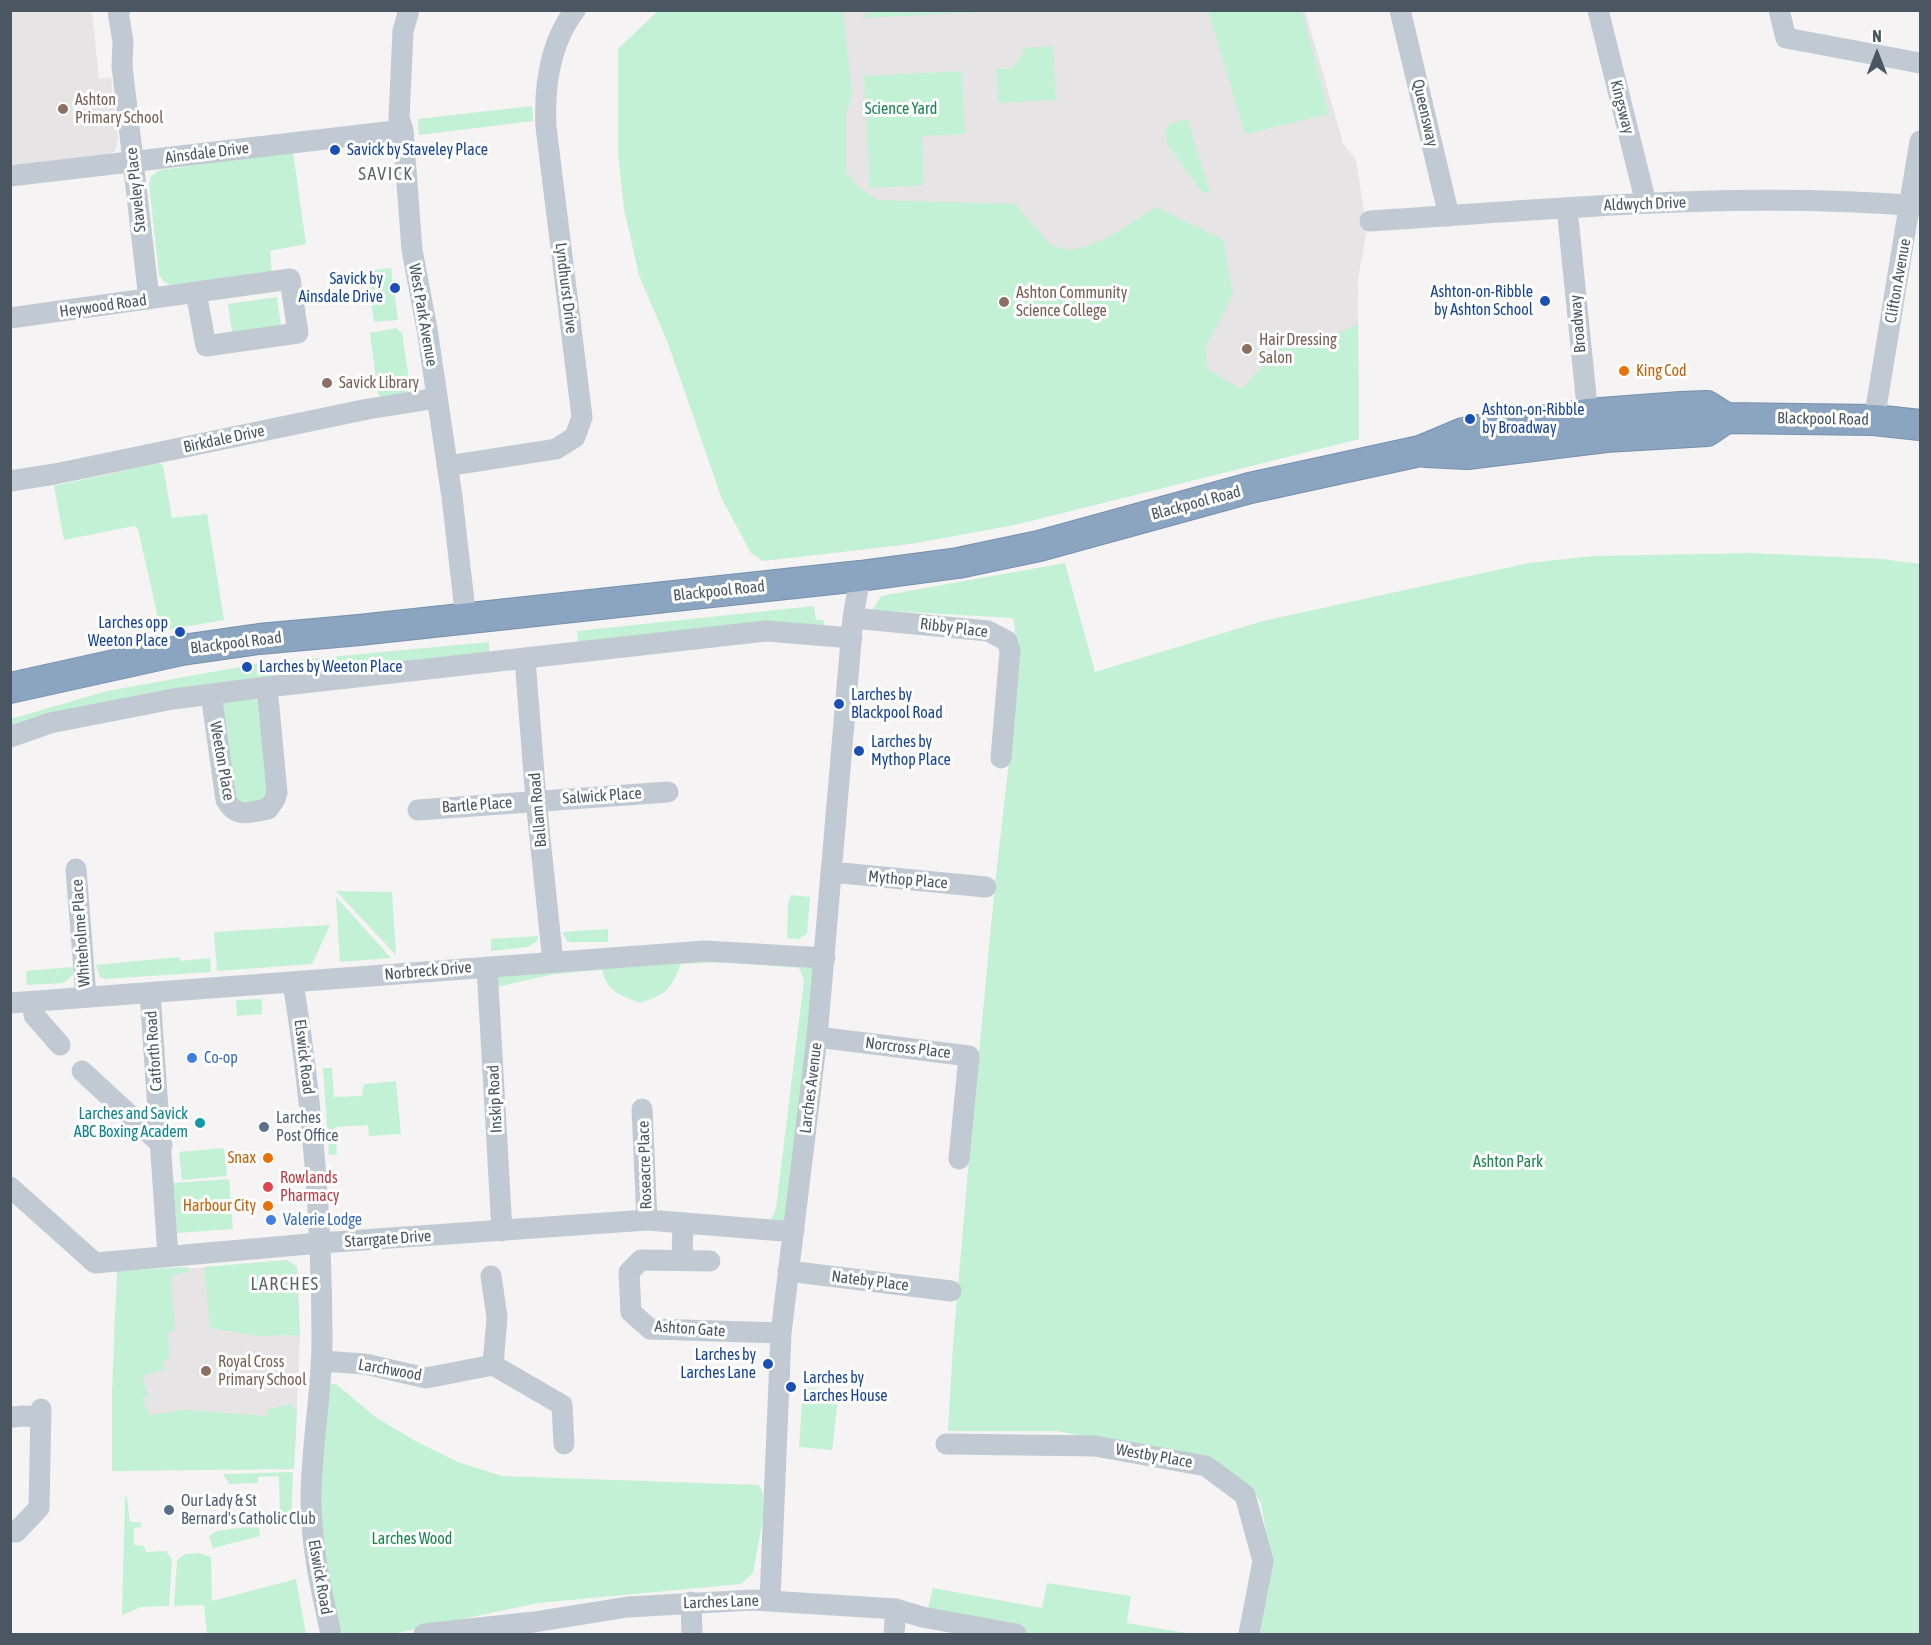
<!DOCTYPE html>
<html>
<head>
<meta charset="utf-8">
<style>
  body { margin:0 }
  #map { position:relative; width:1931px; height:1645px; overflow:hidden; background:#f5f3f3; font-family:"Asap Condensed",sans-serif }
  canvas { display:block }
  .frame { position:absolute; inset:0; border:12px solid #4a5661; pointer-events:none }
  .north { position:absolute; left:1847px; top:24px; width:60px; height:60px; -webkit-text-stroke:4px #fff; paint-order:stroke; rotate:0deg; font-size:16px; font-weight:700; line-height:24px; text-align:center; color:#4a5661 }
  .north::after { content:''; display:block; margin:auto; width:21px; height:27px; background:#4a5661; clip-path:polygon(50% 0,100% 100%,50% 72%,0 100%) }
</style>
</head>
<body>
<div id="map">
<canvas width="1931" height="1645"></canvas>
<div class="frame"></div>
<div class="north">N</div>
</div>
<script>
const c = document.querySelector('canvas').getContext('2d');
c.lineJoin = 'round';
function fill(path, color) { c.fillStyle = color; c.fill(path, 'evenodd'); }
function strokePath(path, color, width, dash) { c.strokeStyle = color; c.lineWidth = width; c.lineCap = dash ? 'butt' : 'round'; c.setLineDash(dash || []); c.stroke(path); }
function label(font, color, halo, rows, align = 'center') {
  c.font = font + ' "Asap Condensed",sans-serif'; c.lineWidth = 6; c.setLineDash([]); c.textBaseline = 'middle'; c.strokeStyle = halo; c.fillStyle = color; for (const [text, x, y, turn = 0] of rows) {
    c.save(); c.translate(x, y); c.rotate((+turn || 0) * Math.PI / 180); c.textAlign = isNaN(turn) ? turn : align; if (halo) c.strokeText(text, 0, 0); c.fillText(text, 0, 0); c.restore();
  }
}
const education = new Path2D(`
  M 10,11 L 92,11 L 99,79 L 111,77 L 118,140 L 115,151 L 103,156 L 11,168 Z
  M 658,11 L 1305,11 L 1343,143 L 1356,160 L 1363,204 L 1366,235 L 1358,280 L 1359,439 L 1014,525 L 910,544 L 763,561 L 751,553 L 722,499 L 668,343 L 639,275 L 624,208 L 618,151 L 618,49 Z
  M 287,1260 L 297,1267 L 300,1335 L 294,1469 L 112,1471 L 115,1309 L 153,1269 L 200,1268 Z`);
const green = new Path2D(`
  M 658,11 L 843,11 L 852,94 L 846,115 L 846,172 L 859,188 L 878,200 L 1015,204 C 1022,211 1045,241 1052,245 C 1082,262 1131,222 1156,207 L 1223,240 L 1233,294 L 1205,349 L 1208,370 L 1242,389 L 1290,336 L 1336,334 L 1358,324 L 1359,439 L 1014,525 L 910,544 L 763,561 L 751,553 L 722,499 L 668,343 L 639,275 L 624,208 L 618,151 L 618,49 Z
  M 869,11 L 869,10 L 1001,11 L 861,18 Z
  M 1208,11 L 1302,11 L 1329,114 L 1245,134 Z
  M 1053,46 L 1056,100 L 998,103 L 996,69 L 1011,69 L 1023,54 L 1023,48 Z
  M 962,71 L 965,134 L 922,136 L 924,185 L 870,188 L 864,76 Z
  M 532,106 L 533,121 L 419,135 L 418,119 Z
  M 1188,120 L 1210,193 L 1202,192 L 1167,144 L 1165,130 C 1172,121 1177,121 1188,120 Z
  M 293,152 L 306,244 L 270,251 L 272,274 L 171,285 L 164,282 L 159,274 L 149,184 L 151,176 L 160,170 Z
  M 391,268 L 398,320 L 374,322 L 367,271 Z
  M 277,297 L 281,326 L 232,333 L 228,304 Z
  M 396,328 L 402,333 L 410,386 L 406,396 L 385,400 L 378,394 L 370,333 Z
  M 159,463 L 163,466 L 172,518 L 207,514 L 224,620 L 161,631 L 138,529 L 134,526 L 64,540 L 54,486 Z
  M 1750,553 L 1882,559 L 1920,564 L 1920,1634 L 1260,1634 L 1270,1553 L 1261,1504 L 1253,1488 L 1205,1455 L 1160,1450 L 1056,1431 L 948,1431 L 953,1345 L 970,1147 L 995,885 L 1008,770 L 1015,629 L 1013,618 L 873,610 L 881,596 L 1065,563 L 1095,672 L 1263,621 L 1529,563 L 1594,556 Z
  M 814,606 L 816,620 L 823,620 L 825,628 L 578,645 L 577,631 Z
  M 489,642 L 489,654 L 11,730 L 11,719 L 107,691 L 256,664 Z
  M 245,698 L 258,700 L 269,796 L 262,803 L 232,801 L 220,705 L 226,701 Z
  M 336,891 L 392,892 L 396,955 Z
  M 791,895 L 810,897 L 807,933 L 799,939 L 787,938 L 788,904 Z
  M 336,897 L 391,958 L 340,962 Z
  M 330,925 L 312,964 L 217,971 L 214,932 Z
  M 608,929 L 608,942 L 572,942 L 567,941 L 562,932 Z
  M 538,936 L 538,940 L 528,947 L 491,951 L 491,939 Z
  M 179,957 L 180,961 L 210,958 L 211,972 L 105,979 L 100,977 L 96,965 Z
  M 825,958 L 794,1230 L 767,1229 L 776,1208 L 804,981 L 799,968 L 727,962 L 681,964 C 670,990 667,994 640,1003 C 621,995 608,993 602,970 L 554,974 L 488,989 L 487,967 Z
  M 73,967 L 73,975 L 63,983 L 27,985 L 26,971 Z
  M 262,999 L 262,1014 L 237,1016 L 236,1000 Z
  M 323,1068 L 332,1068 L 334,1097 L 362,1096 L 364,1084 L 396,1081 L 401,1134 L 369,1136 L 368,1125 L 335,1127 L 337,1154 L 329,1155 Z
  M 224,1148 L 227,1176 L 182,1180 L 179,1152 Z
  M 229,1179 L 233,1229 L 177,1233 L 173,1183 Z
  M 287,1260 L 297,1267 L 300,1335 L 258,1336 L 210,1328 L 204,1267 Z
  M 188,1267 L 189,1272 L 171,1275 L 175,1331 L 167,1333 L 170,1357 L 162,1362 L 165,1369 L 142,1376 L 149,1398 L 142,1397 L 149,1415 L 185,1410 L 269,1416 L 266,1410 L 291,1404 L 297,1412 L 294,1469 L 112,1471 L 112,1391 L 117,1271 Z
  M 329,1384 L 336,1384 L 374,1416 L 415,1441 L 458,1462 L 502,1476 L 759,1485 L 763,1493 L 764,1513 L 753,1573 L 741,1584 L 538,1603 L 392,1634 L 344,1634 C 332,1617 331,1603 328,1582 C 316,1516 323,1451 329,1384 Z
  M 803,1387 L 839,1391 L 832,1450 L 799,1447 Z
  M 293,1472 L 291,1524 L 289,1524 L 280,1516 L 279,1476 L 258,1477 L 258,1483 L 229,1484 L 223,1474 Z
  M 125,1497 L 127,1497 L 130,1522 L 140,1522 L 142,1527 L 134,1528 L 134,1545 L 144,1546 L 146,1552 L 166,1551 L 172,1560 L 169,1606 L 141,1607 L 122,1615 Z
  M 246,1527 L 259,1528 L 260,1536 L 213,1548 L 209,1536 L 217,1531 Z
  M 199,1553 L 211,1557 L 212,1601 L 296,1579 L 306,1634 L 207,1634 L 204,1605 L 174,1606 L 177,1560 L 185,1554 Z
  M 1047,1583 L 1131,1596 L 1127,1623 L 1192,1634 L 1016,1634 L 926,1617 L 933,1588 L 1042,1608 Z`);
const minor = new Path2D(`
  M 120,10 L 118,11 L 123,42 L 122,66 L 149,299
  M 409,10 L 403,31 L 399,118 L 403,130 L 412,250 L 427,329 L 452,497 L 466,619
  M 1400,10 L 1449,216
  M 1598,10 L 1646,203
  M 1779,10 L 1786,38 L 1920,63
  M 10,176 L 403,130
  M 1567,208 L 1589,426
  M 1370,221 C 1553,209 1737,191 1920,206
  M 10,318 L 290,279 L 298,333 L 206,346 L 196,293
  M 1874,420 L 1920,141
  M 447,466 L 556,449 L 575,437 L 582,417 L 546,127 C 544,86 549,44 575,10
  M 10,481 L 55,474 L 368,409 L 437,398
  M 853,618 L 988,631 L 1007,641 L 1010,651 L 1001,758
  M 525,659 L 536,800 L 553,962
  M 211,694 L 226,800 C 237,819 248,812 268,809 L 275,799 L 277,792 L 267,687
  M 10,737 L 50,723 L 173,699 L 267,687 L 766,631 L 852,638
  M 418,810 L 668,792
  M 76,869 L 86,996
  M 831,872 L 986,887
  M 487,967 L 502,1231
  M 293,982 C 312,1100 322,1221 322,1341 C 322,1394 311,1446 311,1500 C 311,1546 321,1589 331,1634
  M 150,993 L 168,1256
  M 33,1001 L 34,1015 L 60,1045
  M 10,1003 L 705,951 L 825,958
  M 817,1037 L 969,1056 L 959,1159
  M 82,1071 L 162,1145
  M 642,1109 L 647,1220
  M 10,1187 L 95,1263 L 320,1243 L 647,1220 L 783,1231 L 794,1230
  M 682,1260 L 683,1223
  M 710,1261 L 641,1260 L 629,1272 L 631,1312 L 650,1329 L 781,1333
  M 788,1271 L 951,1291
  M 491,1276 L 497,1317 L 493,1365 L 562,1405 L 564,1444
  M 322,1361 L 365,1364 L 426,1378 L 493,1365
  M 13,1417 L 23,1416 L 41,1417
  M 946,1444 L 1095,1446 L 1206,1466 L 1245,1495 L 1263,1561 L 1249,1634
  M 10,1532 L 16,1532 L 39,1508 L 41,1409
  M 770,1600 L 781,1333 L 817,1037 L 853,618 L 860,576
  M 691,1602 L 692,1634
  M 424,1634 L 534,1622 L 628,1607 L 753,1600 L 896,1609 L 922,1617 L 1016,1634
  M 894,1634 L 896,1609`);
const highway = new Path2D(`
  M 1426,452 L 1467,454 L 1606,437 L 1707,431 L 1726,418
  M 10,688 L 182,650 L 259,639 L 359,630 L 860,576 L 958,563 L 1039,546 L 1250,488 L 1420,451 L 1463,433 L 1472,431 L 1587,414 L 1681,407 L 1707,406 L 1726,418 L 1874,420 L 1920,425`);
const markers = [
  [63,109,6,"#8d6e63"],
  [335,150,6,"#1a4fb4"],
  [395,288,6,"#1a4fb4"],
  [1545,301,6,"#1a4fb4"],
  [1004,302,6,"#8d6e63"],
  [1247,349,6,"#8d6e63"],
  [1624,371,6,"#e8710a"],
  [327,383,6,"#8d6e63"],
  [1470,419,6,"#1a4fb4"],
  [180,632,6,"#1a4fb4"],
  [247,667,6,"#1a4fb4"],
  [839,704,6,"#1a4fb4"],
  [859,751,6,"#1a4fb4"],
  [192,1058,6,"#3f7fe0"],
  [200,1123,6,"#0f9aa8"],
  [264,1127,6,"#5c6f8a"],
  [268,1158,6,"#e8710a"],
  [268,1187,6,"#e0444e"],
  [268,1206,6,"#e8710a"],
  [271,1220,6,"#3f7fe0"],
  [768,1364,6,"#1a4fb4"],
  [206,1371,6,"#8d6e63"],
  [791,1387,6,"#1a4fb4"],
  [169,1510,6,"#5c6f8a"]
];
const educationNames = [
  ["Ashton",75,100],
  ["Primary School",75,118],
  ["Ashton Community",1016,293],
  ["Science College",1016,311],
  ["Hair Dressing",1259,340],
  ["Salon",1259,358],
  ["Savick Library",339,383],
  ["Royal Cross",218,1362],
  ["Primary School",218,1380]
];
const streetNames = [
  ["Kingsway",1622,107,76],
  ["Queensway",1425,113,77],
  ["Ainsdale Drive",207,153,-7],
  ["Staveley Place",136,190,-96],
  ["Aldwych Drive",1645,204,-2],
  ["Clifton Avenue",1898,281,-80],
  ["Lyndhurst Drive",566,288,83],
  ["Heywood Road",103,306,-8],
  ["West Park Avenue",423,315,80],
  ["Broadway",1578,324,-95],
  ["Blackpool Road",1823,419,1],
  ["Birkdale Drive",224,439,-12],
  ["Blackpool Road",1196,503,-15],
  ["Blackpool Road",719,591,-6],
  ["Ribby Place",954,628,7],
  ["Blackpool Road",236,643,-7],
  ["Weeton Place",222,761,80],
  ["Salwick Place",602,796,-4],
  ["Bartle Place",477,805,-4],
  ["Ballam Road",538,810,-95],
  ["Mythop Place",908,880,5],
  ["Whiteholme Place",81,933,-94],
  ["Norbreck Drive",428,971,-5],
  ["Norcross Place",908,1048,7],
  ["Catforth Road",154,1051,-94],
  ["Elswick Road",304,1057,83],
  ["Larches Avenue",811,1088,-83],
  ["Inskip Road",495,1099,-93],
  ["Roseacre Place",645,1165,-92],
  ["Starrgate Drive",388,1239,-4],
  ["Nateby Place",870,1281,7],
  ["Ashton Gate",690,1329,4],
  ["Larchwood",390,1370,10],
  ["Westby Place",1154,1456,10],
  ["Elswick Road",320,1577,80],
  ["Larches Lane",721,1602,-2]
];
const parkNames = [
  ["Science Yard",901,109],
  ["Ashton Park",1508,1162],
  ["Larches Wood",412,1539]
];
const transitNames = [
  ["Savick by Staveley Place",347,150],
  ["Savick by",383,279,"right"],
  ["Ainsdale Drive",383,297,"right"],
  ["Ashton-on-Ribble",1533,292,"right"],
  ["by Ashton School",1533,310,"right"],
  ["Ashton-on-Ribble",1482,410],
  ["by Broadway",1482,428],
  ["Larches opp",168,623,"right"],
  ["Weeton Place",168,641,"right"],
  ["Larches by Weeton Place",259,667],
  ["Larches by",851,695],
  ["Blackpool Road",851,713],
  ["Larches by",871,742],
  ["Mythop Place",871,760],
  ["Larches by",756,1355,"right"],
  ["Larches Lane",756,1373,"right"],
  ["Larches by",803,1378],
  ["Larches House",803,1396]
];
const foodNames = [
  ["King Cod",1636,371,"left"],
  ["Snax",256,1158],
  ["Harbour City",256,1206]
];
const shopNames = [
  ["Co-op",204,1058],
  ["Valerie Lodge",283,1220]
];
const cultureNames = [
  ["Larches and Savick",188,1114],
  ["ABC Boxing Academ",188,1132]
];
const serviceNames = [
  ["Larches",276,1118],
  ["Post Office",276,1136],
  ["Our Lady & St",181,1501],
  ["Bernard's Catholic Club",181,1519]
];
const healthNames = [
  ["Rowlands",280,1178],
  ["Pharmacy",280,1196]
];
const neighbourhoodNames = [
  ["SAVICK",386,174],
  ["LARCHES",285,1284]
];
fill(education, '#e6e4e5');
fill(green, '#c3f1d5');
strokePath(highway, '#7690ad', 32);
strokePath(minor, '#c1cad2', 21);
strokePath(highway, '#8ba5c1', 30);
for (const [x, y, r, color] of markers) { const dot = new Path2D(); dot.arc(x, y, r, 0, 2 * Math.PI); c.fillStyle = color; c.fill(dot); strokePath(dot, '#fff', 2); }
label('16px', '#785e54', '#fff', educationNames, 'left');
label('16px', '#4a5661', '#fff', streetNames);
label('16px', '#17864f', '#fff', parkNames);
label('16px', '#164399', '#fff', transitNames, 'left');
label('16px', '#c56008', '#fff', foodNames, 'right');
label('16px', '#366cbe', '#fff', shopNames, 'left');
label('16px', '#0d838f', '#fff', cultureNames, 'right');
label('16px', '#4e5e75', '#fff', serviceNames, 'left');
label('16px', '#be3a42', '#fff', healthNames, 'left');
c.letterSpacing = '1.5px';
label('18px', '#5f6368', '#fff', neighbourhoodNames);
c.letterSpacing = '0px';
</script>
</body>
</html>
